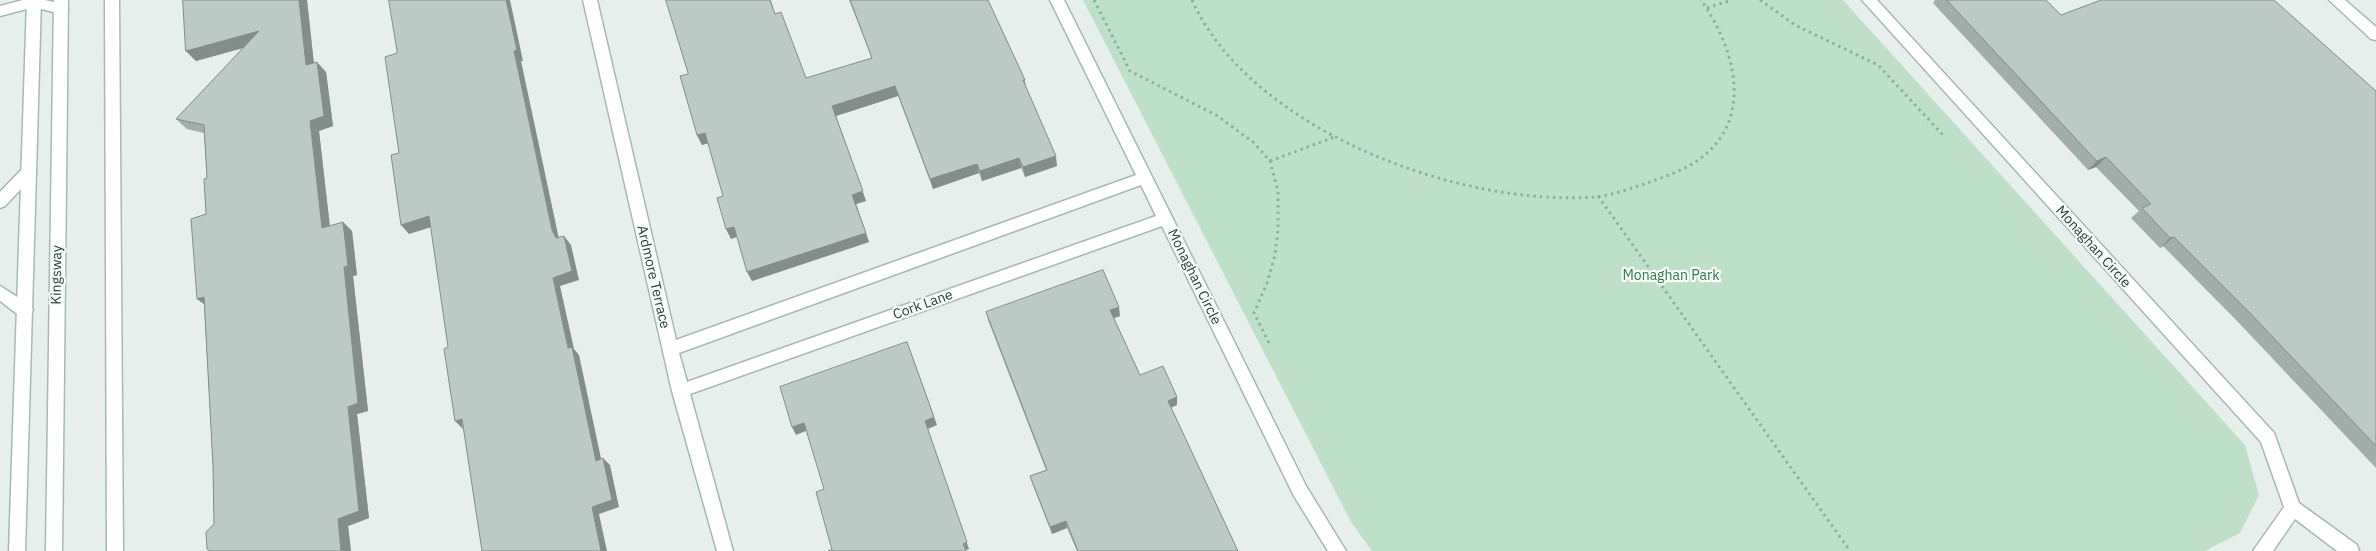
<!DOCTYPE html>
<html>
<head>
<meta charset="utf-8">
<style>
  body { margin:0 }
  canvas { display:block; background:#e6efeb }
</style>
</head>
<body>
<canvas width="2376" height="551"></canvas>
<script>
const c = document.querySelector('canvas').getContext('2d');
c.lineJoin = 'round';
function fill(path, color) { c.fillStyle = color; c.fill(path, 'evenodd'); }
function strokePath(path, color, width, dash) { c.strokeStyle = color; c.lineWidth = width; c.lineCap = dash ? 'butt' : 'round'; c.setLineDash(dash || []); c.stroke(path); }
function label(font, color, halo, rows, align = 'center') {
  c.font = font + ' "IBM Plex Sans",sans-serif'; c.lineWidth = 4.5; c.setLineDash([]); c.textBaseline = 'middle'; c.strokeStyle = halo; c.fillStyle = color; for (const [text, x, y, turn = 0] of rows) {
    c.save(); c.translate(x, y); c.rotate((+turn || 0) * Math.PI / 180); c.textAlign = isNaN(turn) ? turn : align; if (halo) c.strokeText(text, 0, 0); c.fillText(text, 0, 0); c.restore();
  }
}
const green = new Path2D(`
  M 1083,0 L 1843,0 L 2245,445 L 2259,495 L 2240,533 L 2205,551 L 1372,551 L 1351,522 Z`);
const path = new Path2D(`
  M 1094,0 L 1130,71 L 1216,115 L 1253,142 L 1270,161 L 1278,191 L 1278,230 L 1275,255 L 1267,283 L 1254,313 L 1270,345
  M 1192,0 C 1250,130 1460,207 1594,197 C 1614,195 1635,187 1653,181 C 1672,174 1692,167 1707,153 C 1754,111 1732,44 1701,0
  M 1760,0 L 1795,25 L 1878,65 L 1943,135
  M 1707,8 L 1732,0
  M 1270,161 L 1337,136
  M 1598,196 L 1850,551`);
const lane = new Path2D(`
  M 105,0 L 119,0 L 123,551 L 107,551 Z
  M 29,165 L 34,167 L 36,171 L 34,175 L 5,206 L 0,208 L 0,192 L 24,167 Z
  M 0,286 L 30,305 L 33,310 L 30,315 C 19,319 9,307 0,301 Z`);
const street = new Path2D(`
  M 23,0 L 45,0 L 66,5 L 68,9 L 61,14 L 34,7 L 0,16 L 0,6 Z
  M 583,0 L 597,0 L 676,340 L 1136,175 L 1050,0 L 1064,0 L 1306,486 L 1346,551 L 1328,551 L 1294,496 L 1162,226 L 690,394 L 733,551 L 717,551 L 672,391 ZM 1141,185 L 1156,216 L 687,382 L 679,353 Z
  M 1862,0 L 1877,0 L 2274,433 L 2299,503 L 2357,545 L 2359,551 L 2337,551 L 2295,519 L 2273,551 L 2253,551 L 2284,507 L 2261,442 Z
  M 2329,0 L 2345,0 L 2376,27 L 2376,40 L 2371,39 Z`);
const secondary = new Path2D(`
  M 27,0 L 41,0 L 25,551 L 9,551 Z
  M 54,0 L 68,0 L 62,551 L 46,551 Z`);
const wall = new Path2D(`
  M 183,0 L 307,0 L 314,63 L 326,72 L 333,126 L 319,131 L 330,226 L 343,222 L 352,231 L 357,275 L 353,276 L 368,411 L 357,414 L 369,518 L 348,526 L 351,551 L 210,551 L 214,524 L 213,466 L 204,304 L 197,299 L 206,214 L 207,178 L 204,133 L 187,129 L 176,119 L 243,48 L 196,61 L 186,51 Z
  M 771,0 L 775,14 L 806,78 L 872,58 L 849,0 L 988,0 L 1025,80 L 1026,89 L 1057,166 L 1025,177 L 1021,168 L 982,181 L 979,173 L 933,189 L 898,96 L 836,116 L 866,201 L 856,204 L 869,242 L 752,281 L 737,237 L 731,239 L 723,196 L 708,143 L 702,145 L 697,135 L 688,74 Z
  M 1935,0 L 2046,0 L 2061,15 L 2376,91 L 2376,468 L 2238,322 L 2163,246 L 2160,248 L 2131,218 L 2139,211 L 2096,167 L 2088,170 L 1933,3 Z
  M 986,312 L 1120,316 L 1114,318 L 1140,375 L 1177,397 L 1177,405 L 1171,407 L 1238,551 L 1077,551 L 1067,528 L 1052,534 L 1032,483 L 1030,476 L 1046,470 L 988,320 Z`);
const shadedWall = new Path2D(`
  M 299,0 L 307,0 L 315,75 L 306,65 Z
  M 506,0 L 510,0 L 523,61 L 521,61 L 559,239 L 556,238 L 552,230 L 514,51 Z
  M 259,31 L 268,41 L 196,61 L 186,51 Z
  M 317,62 L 326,72 L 333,126 L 319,131 L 331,237 L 322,228 L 310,121 Z
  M 895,86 L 898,96 L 836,116 L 866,201 L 856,204 L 869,242 L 752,281 L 747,272 L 832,106 Z
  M 705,133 L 709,143 L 702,145 L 697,135 Z
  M 1056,156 L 1057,166 L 1025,177 L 1023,167 Z
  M 2106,157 L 2096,167 L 2088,170 L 2097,161 Z
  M 1019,158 L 1021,168 L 982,181 L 980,171 Z
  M 977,164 L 979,173 L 933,189 L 930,179 Z
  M 429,216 L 438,225 L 409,234 L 401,225 Z
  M 343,222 L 352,231 L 357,275 L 353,276 L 368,411 L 357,414 L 369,518 L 348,526 L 351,551 L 341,551 L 338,519 L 348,407 Z
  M 734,227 L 739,236 L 731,239 L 726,229 Z
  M 564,236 L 571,245 L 579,280 L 560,286 L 574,349 L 579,355 L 603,468 L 596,461 L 568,348 L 553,278 Z
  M 2174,237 L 2163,246 L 2160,248 L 2170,238 Z
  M 204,297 L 208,307 L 197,299 Z
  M 1119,307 L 1120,316 L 1111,319 L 1110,310 Z
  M 907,342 L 937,425 L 928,429 L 969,549 L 966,550 L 966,551 L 925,421 Z
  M 1177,397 L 1177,405 L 1168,409 L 1168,401 Z
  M 462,419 L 463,429 L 455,421 Z
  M 804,423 L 808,430 L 796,435 L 792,427 Z
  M 603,458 L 610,465 L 619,507 L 599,514 L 607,551 L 601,551 L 592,507 Z
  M 1066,521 L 1067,528 L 1052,534 L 1050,527 Z`);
const building = new Path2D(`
  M 183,0 L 299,0 L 306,65 L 317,62 L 324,116 L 310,121 L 322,228 L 343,222 L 348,266 L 344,267 L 358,403 L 348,407 L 359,511 L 338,519 L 341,551 L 210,551 L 207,549 L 206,532 L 214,524 L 213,466 L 204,297 L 197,299 L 191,219 L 206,214 L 204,179 L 207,178 L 204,125 L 176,119 L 259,31 L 186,51 Z
  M 389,0 L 506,0 L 517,50 L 514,51 L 552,230 L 556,238 L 564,236 L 572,271 L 553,278 L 568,348 L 572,347 L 596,461 L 603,458 L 612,500 L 592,507 L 601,551 L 482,551 L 462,419 L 455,421 L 444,349 L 448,347 L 429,216 L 401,225 L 391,155 L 399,153 L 385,57 L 397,53 Z
  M 666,0 L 770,0 L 775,14 L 781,12 L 806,78 L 872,58 L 850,0 L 988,0 L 1025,80 L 1023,80 L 1056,156 L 1023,167 L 1019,158 L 980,171 L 977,164 L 930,179 L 895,86 L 832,106 L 863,191 L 852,195 L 866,233 L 747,272 L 734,227 L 726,229 L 717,198 L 723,196 L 705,133 L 697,135 L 680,76 L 688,74 Z
  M 1947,0 L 2046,0 L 2061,15 L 2101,0 L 2274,0 L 2376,91 L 2376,446 L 2250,313 L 2174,237 L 2170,238 L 2142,208 L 2151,204 L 2106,157 L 2097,161 Z
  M 1103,270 L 1119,307 L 1110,310 L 1140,375 L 1163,366 L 1177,397 L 1168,401 L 1238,551 L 1078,551 L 1066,521 L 1050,527 L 1030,476 L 1047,470 L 986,312 Z
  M 907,342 L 934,417 L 925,421 L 967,542 L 963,544 L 966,551 L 828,551 L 832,550 L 816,492 L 824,489 L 804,423 L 792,427 L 780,387 Z`);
const streetNames = [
  ["Monaghan Circle",2093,247,48],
  ["Kingsway",57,275,-89],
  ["Ardmore Terrace",653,277,77],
  ["Monaghan Circle",1194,277,64],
  ["Cork Lane",923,305,-20]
];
const parkNames = [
  ["Monaghan Park",1671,276]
];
fill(green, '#bfe0c8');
strokePath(lane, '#a8b8b2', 3);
strokePath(street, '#a8b8b2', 3);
strokePath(secondary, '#a4bbb3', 3);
strokePath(path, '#86b3a5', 3, [2.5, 4]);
fill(lane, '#fff');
fill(street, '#fff');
fill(secondary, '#fff');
fill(wall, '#a1aea9');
fill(shadedWall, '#838d89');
fill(building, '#bbcac4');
strokePath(building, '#838d89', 1);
label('14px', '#24423a', '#f7fbf9', streetNames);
label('14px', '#2d7a4b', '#f7fbf9', parkNames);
</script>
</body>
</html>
